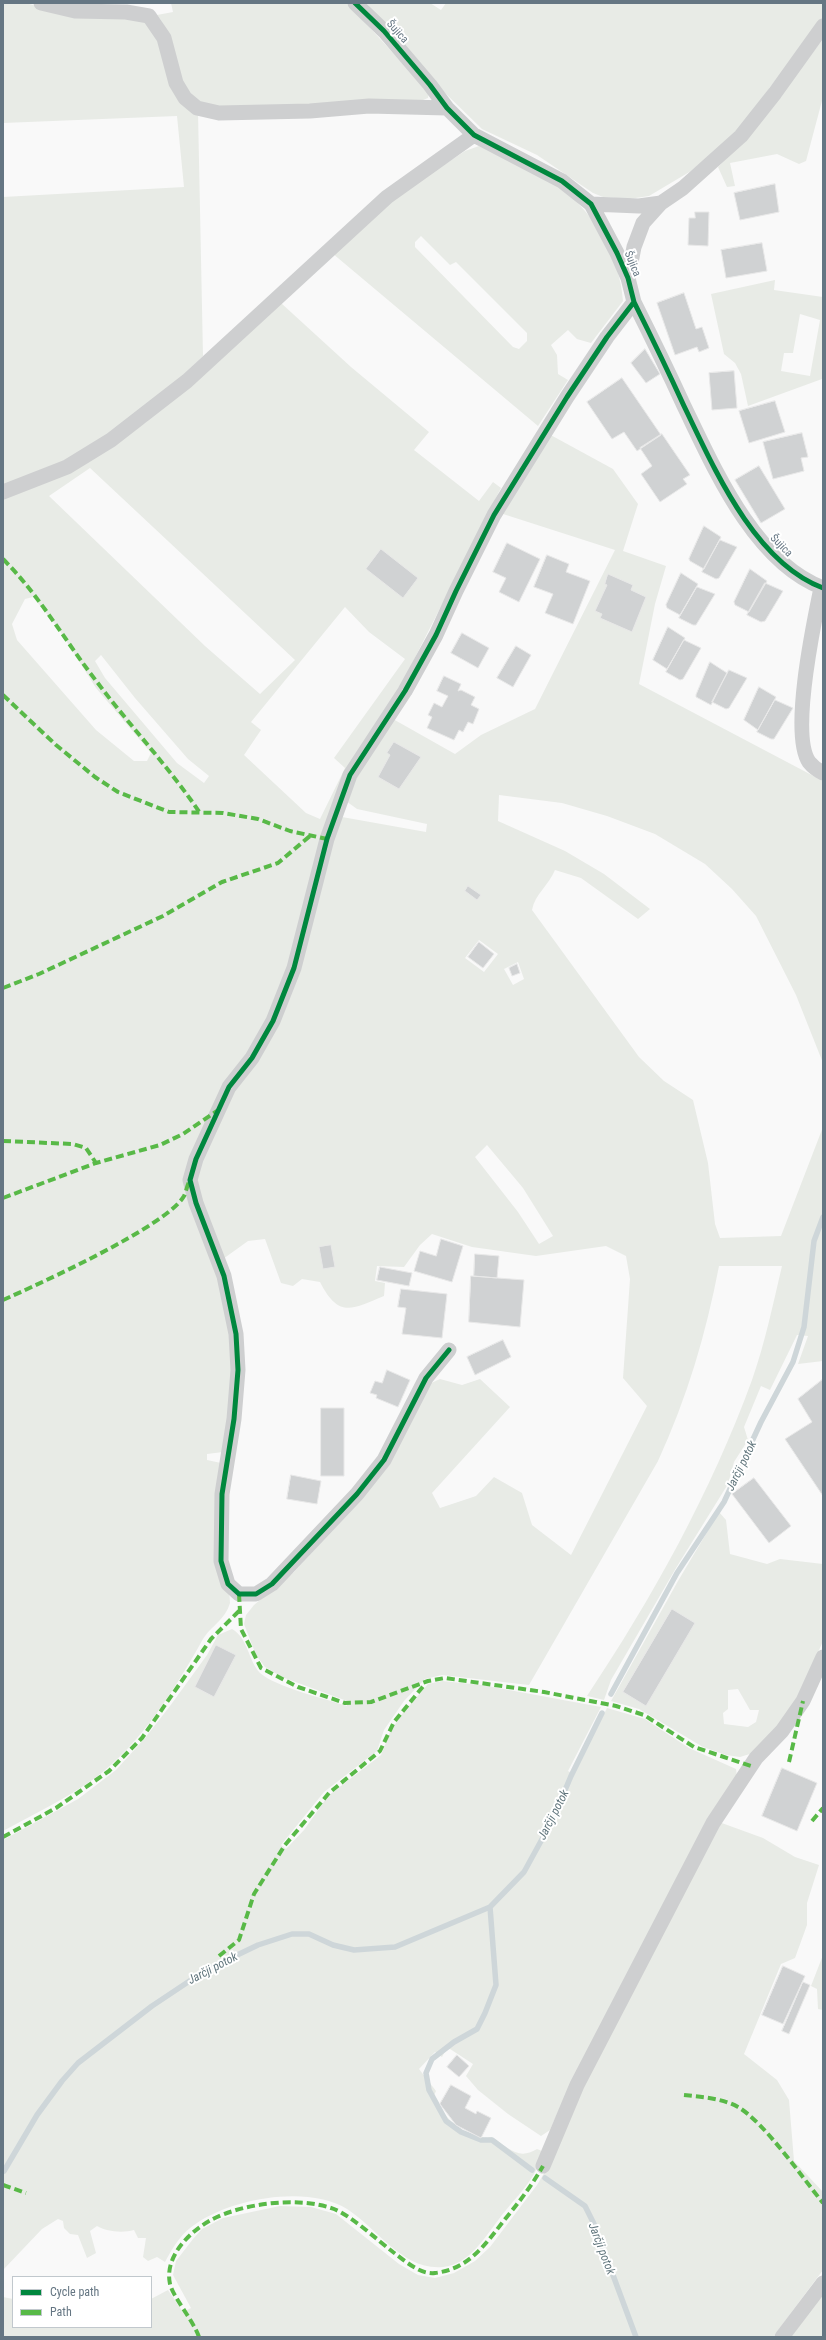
<!DOCTYPE html>
<html>
<head>
<meta charset="utf-8">
<style>
  body { margin:0 }
  #map { position:relative; width:826px; height:2340px; overflow:hidden; background:#f9f9f9; font-family:"Roboto Condensed",sans-serif }
  canvas { display:block }
  .frame { position:absolute; inset:0; border:4px solid #657683; pointer-events:none }
  .legend { position:absolute; left:12px; top:2276px; width:140px; height:52px; box-sizing:border-box; background:#fff; border:1px solid #c1c8cd; margin:0; padding:5px 7px; list-style:none; font-size:12px; color:#657683 }
  .legend li { display:flex; align-items:center; gap:8px; height:20px }
  .legend b { width:20px; border:1px solid #c1c8cd }
</style>
</head>
<body>
<div id="map">
<canvas width="826" height="2340"></canvas>
<div class="frame"></div>
<ul class="legend">
<li><b style="height:5px;background:#00873e"></b>Cycle path</li>
<li><b style="height:5px;background:#58b947"></b>Path</li>
</ul>
</div>
<script>
const c = document.querySelector('canvas').getContext('2d');
c.lineJoin = 'round';
function fill(path, color) { c.fillStyle = color; c.fill(path, 'evenodd'); }
function strokePath(path, color, width, dash) { c.strokeStyle = color; c.lineWidth = width; c.lineCap = dash ? 'butt' : 'round'; c.setLineDash(dash || []); c.stroke(path); }
function label(font, color, halo, rows, align = 'center') {
  c.font = font + ' "Roboto Condensed",sans-serif'; c.lineWidth = 4; c.setLineDash([]); c.textBaseline = 'middle'; c.strokeStyle = halo; c.fillStyle = color; for (const [text, x, y, turn = 0] of rows) {
    c.save(); c.translate(x, y); c.rotate((+turn || 0) * Math.PI / 180); c.textAlign = isNaN(turn) ? turn : align; if (halo) c.strokeText(text, 0, 0); c.fillText(text, 0, 0); c.restore();
  }
}
const green = new Path2D(`
  M 3,3 L 25,3 L 79,16 L 120,16 L 149,23 L 198,112 L 203,356 L 180,378 L 92,446 L 42,472 L 3,486 L 3,197 L 184,187 L 177,116 L 3,123 Z
  M 171,3 L 347,3 L 429,92 L 428,98 L 418,102 L 219,107 C 210,105 197,104 190,96 C 169,75 177,38 157,15 L 173,12 Z
  M 366,3 L 430,3 L 441,10 L 446,3 L 823,3 L 823,18 L 733,136 L 691,171 L 649,196 L 629,199 L 603,197 L 593,193 L 537,155 L 482,129 L 442,90 Z
  M 823,39 L 823,97 L 806,161 L 799,164 L 777,154 L 730,163 L 735,186 L 727,187 L 718,167 L 757,127 Z
  M 479,146 C 496,151 510,160 526,169 C 537,175 550,180 561,188 C 595,214 620,258 623,301 L 591,343 L 577,339 L 568,330 L 551,345 L 557,355 L 558,374 L 568,380 L 538,426 L 332,253 L 382,206 L 465,151 ZM 421,236 L 450,265 L 456,262 L 527,333 L 527,341 L 519,349 L 513,347 L 415,247 L 415,242 Z
  M 775,280 L 774,290 L 823,297 L 822,379 L 748,406 L 741,374 L 735,363 L 724,354 L 711,294 ZM 800,314 L 820,320 L 810,376 L 781,371 L 784,353 L 793,353 Z
  M 281,303 L 351,367 L 429,432 L 414,450 L 479,501 L 493,482 L 501,488 L 396,695 L 349,769 L 290,962 L 268,1020 L 188,1166 L 231,1328 L 234,1379 L 223,1452 L 207,1454 L 207,1460 L 221,1463 L 230,1603 C 225,1620 211,1626 203,1639 C 175,1689 141,1744 95,1778 C 66,1799 34,1814 3,1831 L 3,496 L 85,463 L 145,423 ZM 90,468 L 295,660 L 260,694 L 205,646 L 49,496 ZM 33,597 L 58,628 L 96,688 L 151,753 L 147,761 L 134,761 L 96,730 L 17,640 L 12,624 L 25,599 ZM 345,607 L 369,632 L 405,659 L 334,758 L 345,768 L 320,819 L 306,813 L 244,755 L 261,730 L 251,722 ZM 101,655 L 135,698 L 188,759 L 209,776 L 204,783 L 177,763 L 105,678 L 95,661 Z
  M 547,433 L 613,469 L 638,504 L 623,551 L 666,566 L 655,604 L 639,684 L 823,781 L 823,1063 L 796,995 L 756,916 L 732,889 L 705,864 L 655,834 L 607,816 L 562,803 L 499,795 L 498,821 L 565,851 L 604,874 L 650,909 L 638,919 L 581,878 L 555,870 C 549,885 535,894 532,910 L 639,1057 L 664,1081 L 693,1100 L 708,1163 L 715,1224 L 720,1238 L 781,1236 L 823,1127 L 823,1361 L 798,1364 L 808,1336 L 797,1335 L 770,1390 L 761,1386 L 744,1427 L 748,1440 L 734,1462 L 728,1484 L 676,1568 L 611,1680 L 604,1700 L 587,1696 C 653,1597 711,1492 752,1380 C 765,1343 773,1304 782,1266 L 719,1266 C 706,1334 687,1398 658,1461 L 529,1685 L 442,1675 L 425,1679 L 404,1701 L 384,1730 L 377,1751 L 324,1792 L 281,1845 L 286,1849 L 304,1830 L 328,1796 L 381,1755 L 390,1732 L 402,1714 L 428,1684 L 442,1681 L 482,1685 L 601,1707 L 568,1771 L 574,1774 L 607,1708 L 645,1719 L 689,1748 L 736,1769 L 737,1776 L 573,2078 L 550,2130 L 541,2136 L 508,2114 L 478,2090 L 466,2076 L 473,2064 L 447,2047 L 442,2057 L 435,2052 L 419,2069 L 436,2091 L 432,2100 C 449,2119 465,2142 492,2137 C 508,2147 518,2161 537,2149 L 542,2151 C 539,2178 514,2198 499,2219 C 485,2237 469,2265 443,2267 C 403,2271 377,2228 347,2209 C 308,2185 234,2198 197,2223 C 182,2232 173,2247 165,2262 L 157,2257 L 148,2261 L 143,2257 L 146,2238 L 138,2238 L 134,2230 C 123,2233 107,2232 97,2226 L 90,2231 L 96,2253 L 87,2258 L 78,2235 L 70,2234 L 64,2228 L 63,2221 L 58,2219 L 42,2229 L 3,2270 L 3,1840 L 78,1799 L 116,1770 L 145,1738 L 170,1706 L 207,1655 L 218,1635 L 232,1629 C 248,1638 248,1660 260,1673 C 276,1687 326,1699 347,1706 L 347,1701 L 282,1677 L 265,1667 L 256,1655 L 244,1624 L 246,1615 L 254,1605 L 294,1572 L 360,1499 L 427,1385 L 440,1379 L 462,1385 L 480,1379 L 510,1407 L 432,1493 L 440,1508 L 476,1496 L 494,1477 L 522,1493 L 532,1525 L 571,1555 L 647,1406 L 623,1378 L 630,1279 L 626,1256 L 606,1246 L 536,1256 L 472,1247 L 432,1234 L 420,1245 L 404,1267 L 377,1266 L 375,1281 L 385,1283 L 384,1296 C 352,1309 339,1319 320,1282 L 302,1279 L 293,1286 L 281,1283 L 265,1239 L 248,1241 L 223,1259 L 199,1196 L 195,1177 L 233,1091 L 262,1052 L 332,835 L 342,817 L 426,832 L 427,824 L 357,809 L 346,801 L 348,792 L 393,719 L 455,754 L 481,735 L 535,709 L 615,550 L 500,513 ZM 479,940 L 498,954 L 484,972 L 465,958 ZM 518,962 L 524,979 L 513,985 L 504,969 ZM 487,1145 L 523,1188 L 553,1236 L 539,1244 L 518,1212 L 475,1157 Z
  M 719,1512 L 726,1520 L 730,1554 L 767,1564 L 780,1559 L 823,1564 L 823,1641 L 794,1708 L 753,1753 L 740,1757 L 726,1755 L 703,1747 L 639,1709 L 611,1701 L 678,1581 ZM 738,1689 L 750,1710 L 759,1710 L 756,1722 L 748,1727 L 724,1724 L 723,1713 L 728,1709 L 728,1690 Z
  M 719,1822 L 763,1838 L 795,1857 L 819,1865 L 807,1903 L 807,1925 L 795,1958 L 781,1964 L 744,2054 L 777,2080 L 789,2100 L 794,2161 L 823,2192 L 823,2270 L 773,2337 L 3,2337 L 3,2297 L 13,2299 L 13,2327 L 151,2327 L 151,2299 L 168,2290 L 183,2312 L 191,2308 L 173,2275 L 176,2261 L 193,2239 L 202,2229 L 223,2218 L 280,2206 L 311,2207 L 336,2214 L 399,2264 L 418,2275 L 435,2278 L 454,2273 L 475,2261 L 490,2247 L 537,2185 L 546,2170 L 572,2105 Z
  M 823,1955 L 823,2010 L 818,2009 L 817,1989 L 811,1986 Z
  M 823,2294 L 823,2337 L 791,2337 Z`);
const stream = new Path2D(`
  M 611,1694 L 677,1573 L 724,1502 L 761,1422 L 793,1362 L 804,1327 L 814,1241 L 823,1217
  M 490,1907 L 496,1985 L 485,2013 L 477,2029 L 454,2042 L 432,2059 L 426,2073 L 429,2090 L 446,2121 L 461,2132 L 481,2140 L 492,2140 L 532,2170
  M 4,2171 L 37,2115 L 62,2081 L 78,2063 L 152,2006 L 206,1970 L 258,1945 L 292,1934 L 309,1934 L 333,1945 L 354,1950 L 395,1947 L 490,1907 L 524,1872 L 552,1821 L 571,1776 L 602,1713
  M 545,2178 L 585,2206 L 594,2224 L 636,2337`);
const building = new Path2D(`
  M 775,184 L 779,212 L 740,220 L 734,193 Z
  M 695,212 L 709,212 L 708,246 L 688,245 L 689,218 L 695,218 Z
  M 762,243 L 767,271 L 726,278 L 721,250 Z
  M 684,293 L 696,329 L 702,327 L 709,348 L 699,352 L 697,347 L 675,355 L 657,303 Z
  M 645,349 L 660,374 L 646,383 L 631,363 Z
  M 734,371 L 737,408 L 712,410 L 709,373 Z
  M 622,378 L 661,435 L 637,451 L 624,432 L 612,439 L 587,402 Z
  M 775,401 L 785,432 L 749,443 L 739,411 Z
  M 802,433 L 808,457 L 801,458 L 804,471 L 773,479 L 763,442 Z
  M 662,434 L 690,475 L 683,479 L 687,484 L 660,502 L 641,474 L 652,466 L 640,448 Z
  M 759,466 L 785,509 L 761,523 L 735,480 Z
  M 704,526 L 721,537 L 704,569 L 690,561 L 689,559 Z
  M 720,540 L 737,547 L 719,578 L 716,579 L 702,572 Z
  M 507,543 L 540,559 L 519,602 L 499,592 L 506,578 L 493,572 Z
  M 381,549 L 418,578 L 403,598 L 366,569 Z
  M 547,555 L 569,564 L 566,572 L 590,581 L 573,624 L 545,613 L 553,594 L 534,587 Z
  M 750,569 L 767,581 L 749,612 L 735,605 L 734,602 Z
  M 681,573 L 698,584 L 680,615 L 667,608 L 666,605 Z
  M 608,574 L 633,585 L 631,590 L 646,597 L 632,632 L 600,618 L 602,614 L 595,611 L 607,585 L 605,584 Z
  M 765,583 L 783,591 L 765,621 L 761,622 L 747,615 Z
  M 697,587 L 715,594 L 696,625 L 693,625 L 679,618 Z
  M 668,627 L 685,638 L 667,669 L 653,660 Z
  M 462,633 L 489,648 L 478,668 L 451,653 Z
  M 684,640 L 701,648 L 683,679 L 680,680 L 666,672 Z
  M 516,646 L 531,655 L 513,687 L 497,678 Z
  M 710,662 L 727,673 L 711,705 L 696,697 L 696,695 Z
  M 729,670 L 747,678 L 729,708 L 726,709 L 712,702 Z
  M 444,676 L 461,684 L 458,691 L 461,690 L 475,697 L 471,705 L 479,709 L 473,724 L 468,722 L 463,732 L 459,730 L 454,740 L 427,728 L 432,717 L 428,715 L 434,703 L 442,707 L 448,696 L 437,691 Z
  M 759,687 L 776,697 L 758,730 L 744,720 Z
  M 775,700 L 793,708 L 774,739 L 771,739 L 757,732 Z
  M 394,742 L 421,757 L 399,789 L 378,777 L 390,755 L 387,753 Z
  M 468,886 L 481,895 L 477,900 L 465,891 Z
  M 479,942 L 494,954 L 483,968 L 468,957 Z
  M 517,964 L 520,973 L 512,976 L 509,968 Z
  M 441,1239 L 463,1246 L 452,1282 L 414,1271 L 420,1251 L 436,1256 Z
  M 331,1245 L 335,1267 L 323,1269 L 319,1247 Z
  M 475,1254 L 499,1256 L 497,1278 L 474,1276 Z
  M 380,1267 L 412,1273 L 409,1286 L 377,1280 Z
  M 471,1276 L 524,1280 L 520,1327 L 469,1322 Z
  M 401,1289 L 447,1294 L 442,1338 L 402,1334 L 406,1308 L 398,1307 Z
  M 503,1340 L 511,1357 L 475,1375 L 467,1357 Z
  M 387,1370 L 410,1380 L 398,1407 L 376,1398 L 377,1395 L 370,1393 L 375,1381 L 382,1383 Z
  M 822,1380 L 823,1382 L 823,1496 L 785,1439 L 812,1422 L 798,1399 Z
  M 321,1408 L 344,1408 L 344,1476 L 321,1476 Z
  M 291,1475 L 321,1481 L 317,1504 L 287,1499 Z
  M 754,1478 L 791,1526 L 769,1543 L 732,1494 Z
  M 672,1609 L 695,1623 L 646,1706 L 623,1692 Z
  M 216,1645 L 236,1655 L 214,1697 L 195,1687 Z
  M 782,1768 L 817,1783 L 797,1831 L 762,1816 Z
  M 783,1966 L 805,1976 L 783,2024 L 762,2015 Z
  M 803,1982 L 810,1985 L 789,2034 L 782,2031 Z
  M 457,2055 L 469,2066 L 459,2077 L 447,2067 Z
  M 451,2085 L 471,2096 L 465,2108 L 476,2114 L 477,2111 L 491,2118 L 481,2138 L 456,2125 L 440,2104 Z`);
const minor = new Path2D(`
  M 41,3 L 75,11 L 126,12 L 149,16 L 164,38 L 176,83 L 185,98 L 197,108 L 219,113 L 310,111 L 369,106 L 447,108
  M 355,3 L 384,31 L 430,85 L 447,108 L 474,135 L 562,181 L 591,204 L 617,253 L 628,278 L 634,302 C 651,336 668,371 684,406 C 714,468 754,562 823,588
  M 591,204 L 639,206 L 661,203 L 683,188 L 741,136 L 775,93 L 823,26
  M 628,278 L 634,247 L 643,223 L 661,203
  M 3,492 L 67,467 L 111,440 L 187,381 L 387,197 L 474,135
  M 821,588 C 814,622 790,734 809,762 C 813,767 817,770 823,773
  M 449,1350 L 426,1378 L 384,1460 L 357,1494 L 272,1584 L 256,1594 L 239,1594 L 228,1584 L 221,1561 L 222,1494 L 234,1419 L 238,1370 L 236,1334 L 224,1276 L 196,1203 L 190,1180 L 196,1159 L 229,1087 L 252,1058 L 273,1021 L 294,968 L 327,839 L 350,775 L 405,691 L 436,635 L 456,591 L 494,515 L 567,397 L 607,337 L 634,302
  M 543,2166 L 577,2085 L 713,1823 L 756,1758 L 782,1731 L 803,1701 L 823,1657
  M 782,2337 L 823,2283`);
const quiet = new Path2D(`
  M 3,559 C 40,596 65,641 97,682 C 130,726 169,767 200,813
  M 3,695 L 56,745 L 95,777 L 118,792 L 169,812 L 223,813 L 258,819 L 290,831 L 327,839
  M 3,988 L 39,974 L 163,916 L 222,882 L 278,863 L 310,836
  M 3,1141 L 73,1144 L 86,1148 L 96,1163
  M 3,1198 L 96,1163 L 160,1145 L 183,1134 L 217,1111
  M 3,1300 C 39,1284 167,1226 184,1196 C 186,1192 187,1186 189,1182
  M 239,1594 L 241,1629 L 261,1668 L 298,1687 L 345,1703 L 371,1702 L 428,1681 L 445,1678 L 544,1692 L 616,1706 L 644,1715 L 694,1747 L 751,1766
  M 789,1762 L 803,1701
  M 812,1821 L 823,1808
  M 3,1837 L 56,1808 L 109,1771 L 142,1738 L 211,1639 L 239,1611
  M 219,1956 L 239,1940 L 254,1894 L 285,1845 L 329,1793 L 380,1751 L 394,1722 L 425,1684
  M 684,2095 C 701,2097 722,2098 738,2107 C 764,2122 802,2177 823,2203
  M 3,2185 L 26,2193
  M 199,2337 C 193,2320 173,2297 170,2284 C 164,2257 189,2232 211,2220 C 243,2203 299,2196 334,2209 C 353,2217 376,2239 393,2252 C 404,2260 420,2275 435,2273 C 470,2269 486,2243 506,2218 C 520,2201 532,2185 543,2166`);
const cycleway = new Path2D(`
  M 355,3 L 384,31 L 430,85 L 447,108 L 474,135 L 562,181 L 591,204 L 617,253 L 628,278 L 634,302 C 651,336 668,371 684,406 C 714,468 754,562 823,588
  M 449,1350 L 426,1378 L 384,1460 L 357,1494 L 272,1584 L 256,1594 L 239,1594 L 228,1584 L 221,1561 L 222,1494 L 234,1419 L 238,1370 L 236,1334 L 224,1276 L 196,1203 L 190,1180 L 196,1159 L 229,1087 L 252,1058 L 273,1021 L 294,968 L 327,839 L 350,775 L 405,691 L 436,635 L 456,591 L 494,515 L 567,397 L 607,337 L 634,302`);
const streetNames = [
  ["Šujica",397,32,48],
  ["Šujica",632,264,68],
  ["Šujica",781,546,46]
];
const waterNames = [
  ["Jarčji potok",742,1466,-64],
  ["Jarčji potok",554,1815,-63],
  ["Jarčji potok",213,1969,-28],
  ["Jarčji potok",601,2249,69]
];
fill(green, '#e8ebe6');
strokePath(stream, '#ced6d9', 5.5);
fill(building, '#d0d2d3');
strokePath(building, '#e8e8e8', 1);
strokePath(minor, '#cecfd0', 15);
strokePath(quiet, '#58b947', 4, [8, 4]);
strokePath(cycleway, '#00873e', 5);
label('11px', '#657683', '#fff', streetNames);
label('italic 12px', '#60757c', '#fff', waterNames);
</script>
</body>
</html>
